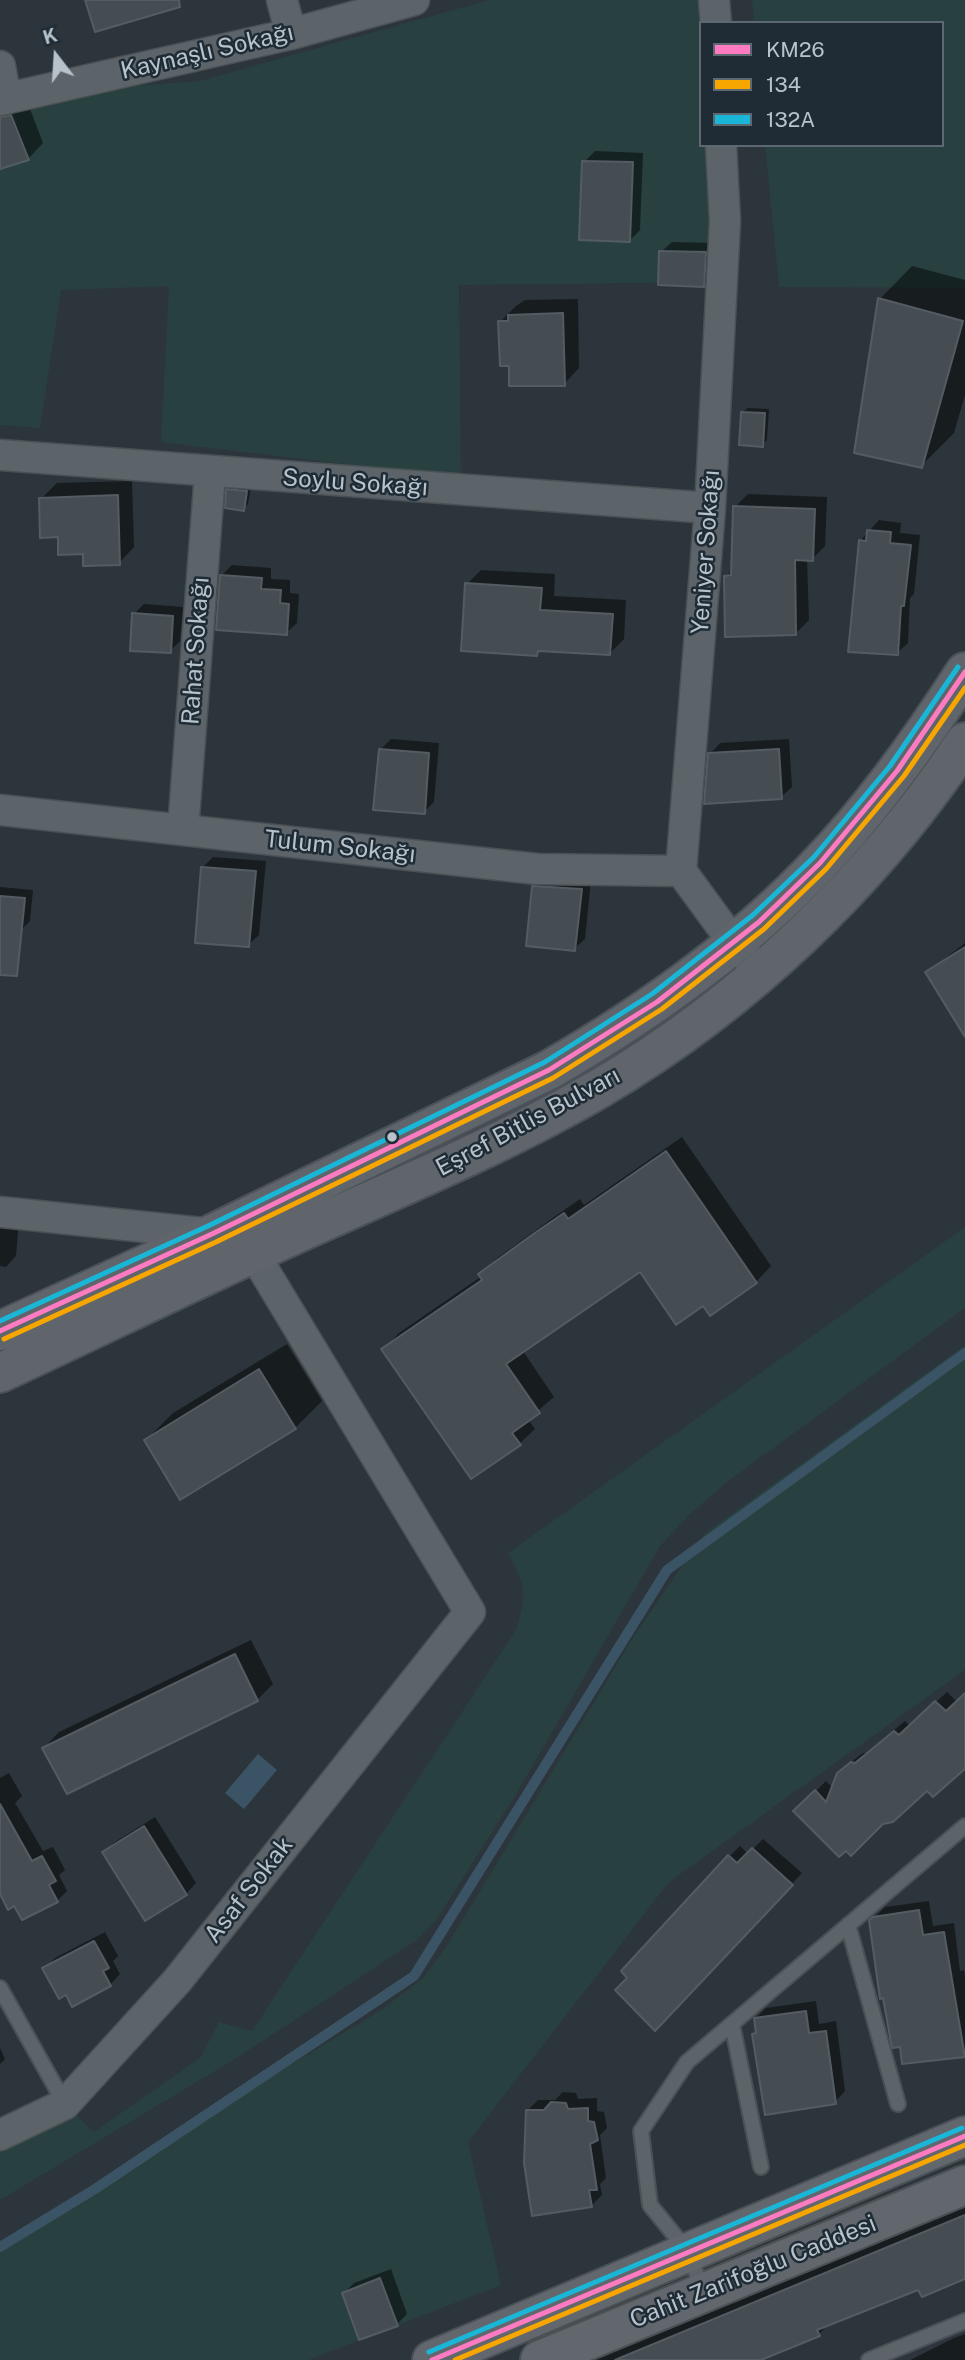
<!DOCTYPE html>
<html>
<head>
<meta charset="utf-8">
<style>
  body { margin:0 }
  #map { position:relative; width:965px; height:2360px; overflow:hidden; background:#2c353b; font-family:"Public Sans",sans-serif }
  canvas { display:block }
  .legend { position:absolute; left:699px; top:21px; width:245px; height:126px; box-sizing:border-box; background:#1f2c36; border:2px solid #5c6872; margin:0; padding:9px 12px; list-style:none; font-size:21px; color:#b7c2cb }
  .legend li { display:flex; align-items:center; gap:14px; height:35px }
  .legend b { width:35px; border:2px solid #5c6872 }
  .north { position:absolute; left:21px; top:21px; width:70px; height:70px; -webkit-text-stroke:5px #1f2c36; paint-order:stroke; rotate:343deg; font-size:19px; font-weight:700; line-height:28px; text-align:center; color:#b7c2cb }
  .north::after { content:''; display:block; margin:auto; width:24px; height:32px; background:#b7c2cb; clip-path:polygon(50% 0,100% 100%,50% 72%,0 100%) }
</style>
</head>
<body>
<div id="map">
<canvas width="965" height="2360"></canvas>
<ul class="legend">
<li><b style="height:9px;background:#fe7ac1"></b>KM26</li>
<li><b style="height:9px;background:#f7a600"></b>134</li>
<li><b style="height:9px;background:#1ab6d8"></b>132A</li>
</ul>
<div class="north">K</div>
</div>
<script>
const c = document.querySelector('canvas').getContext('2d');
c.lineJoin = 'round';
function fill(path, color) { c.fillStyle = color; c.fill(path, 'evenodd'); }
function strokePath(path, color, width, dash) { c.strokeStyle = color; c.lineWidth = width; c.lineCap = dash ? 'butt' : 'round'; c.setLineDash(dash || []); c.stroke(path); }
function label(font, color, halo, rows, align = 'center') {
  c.font = font + ' "Public Sans",sans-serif'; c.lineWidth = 5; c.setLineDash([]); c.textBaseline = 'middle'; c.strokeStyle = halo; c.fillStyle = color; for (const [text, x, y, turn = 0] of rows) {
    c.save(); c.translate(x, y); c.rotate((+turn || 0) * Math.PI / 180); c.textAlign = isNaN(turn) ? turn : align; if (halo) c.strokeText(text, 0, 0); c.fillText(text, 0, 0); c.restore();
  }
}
const green = new Path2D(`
  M 489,0 L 703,0 L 708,23 L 701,23 L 701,145 L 719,145 L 726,282 L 459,285 L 461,478 L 161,442 L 169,286 L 61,290 L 40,428 L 0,425 L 0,96 L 200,81 Z
  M 752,0 L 965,0 L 965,288 L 779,287 L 765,145 L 942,145 L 942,23 L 754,23 Z
  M 965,1227 L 965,1308 L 727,1482 L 689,1515 L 660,1546 L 518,1791 L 437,1919 L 417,1940 L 235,2059 L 0,2200 L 0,2148 L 71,2110 L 94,2132 L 200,2058 L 219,2022 L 252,2031 L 516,1630 C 527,1594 526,1586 508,1553 Z
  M 965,1345 L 965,1670 L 669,1882 L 468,2142 L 501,2285 L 308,2360 L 0,2360 L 0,2241 L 383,2009 L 424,1977 L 448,1944 L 634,1636 L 704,1534 Z`);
const water = new Path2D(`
  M 258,1754 L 277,1770 L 244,1809 L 225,1793 Z`);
const shadow = new Path2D(`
  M 0,98 L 27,101 L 43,143 L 28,159 L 0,167 Z
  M 595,151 L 643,153 L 640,230 L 630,240 L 584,162 Z
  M 672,242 L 715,243 L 714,274 L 703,285 L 661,252 Z
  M 912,266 L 965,280 L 965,395 L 954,433 L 921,466 L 880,299 Z
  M 578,299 L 579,368 L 564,384 L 511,364 L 500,322 L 516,306 L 525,300 Z
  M 748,408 L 769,409 L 767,440 L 762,445 L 743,412 Z
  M 132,481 L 134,547 L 119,563 L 84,553 L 60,535 L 41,499 L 57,483 Z
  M 233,485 L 251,487 L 248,504 L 243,509 L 228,490 Z
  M 748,494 L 827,497 L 825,546 L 812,559 L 807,559 L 809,620 L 796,633 L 726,576 L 733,569 L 735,507 Z
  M 879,520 L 901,523 L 900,533 L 920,535 L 914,594 L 910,598 L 908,643 L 897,653 L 860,541 Z
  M 232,565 L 271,568 L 271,579 L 290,580 L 290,593 L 299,594 L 297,623 L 286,633 L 222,575 Z
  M 481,570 L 555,574 L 554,596 L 626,600 L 624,639 L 609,654 L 542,649 L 537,654 L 467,584 Z
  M 144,604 L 183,607 L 180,641 L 170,651 L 134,614 Z
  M 391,739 L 439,743 L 434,802 L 424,812 L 380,750 Z
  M 789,739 L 792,787 L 781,797 L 710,754 L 720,743 Z
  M 213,857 L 266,861 L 259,935 L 248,945 L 203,867 Z
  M 544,876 L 591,880 L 585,939 L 574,949 L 534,887 Z
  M 0,887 L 33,890 L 30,921 L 21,930 L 13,967 L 4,976 L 0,975 Z
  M 965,943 L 965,1005 L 927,972 Z
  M 682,1137 L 771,1266 L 756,1282 L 704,1303 L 640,1270 L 523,1351 L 554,1397 L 528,1419 L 535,1429 L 519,1444 L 384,1349 L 399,1333 L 482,1276 L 481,1274 L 496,1259 L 554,1217 L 580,1199 L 584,1205 Z
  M 0,1216 L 19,1221 L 16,1256 L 6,1267 L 0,1266 Z
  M 287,1344 L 322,1401 L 295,1428 L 146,1440 L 173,1413 Z
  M 251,1640 L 273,1684 L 257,1700 L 44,1748 L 59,1732 Z
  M 947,1692 L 957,1702 L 965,1695 L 963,1772 L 961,1770 L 927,1788 L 796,1811 L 826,1781 L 833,1788 L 838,1774 L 850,1763 L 863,1753 L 867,1753 L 905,1721 L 910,1726 Z
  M 9,1773 L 22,1796 L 15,1803 L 43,1851 L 53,1847 L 65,1870 L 59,1875 L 67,1891 L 57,1901 L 15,1904 L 0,1890 L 0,1778 Z
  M 155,1817 L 196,1883 L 186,1894 L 104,1852 L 115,1842 Z
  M 763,1839 L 802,1873 L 665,2019 L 630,1978 L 695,1891 L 740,1846 L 748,1854 Z
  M 929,1901 L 933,1926 L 954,1923 L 960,1971 L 964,1970 L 965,1978 L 965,2055 L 901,2045 L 871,1921 L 885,1907 Z
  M 105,1932 L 118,1956 L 113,1961 L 120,1974 L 110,1985 L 66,1993 L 45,1969 L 55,1958 Z
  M 816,2001 L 819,2024 L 836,2021 L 845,2091 L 835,2102 L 754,2034 L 757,2031 L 755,2019 L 766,2008 Z
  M 0,2048 L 5,2059 L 0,2064 Z
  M 563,2092 L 576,2093 L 578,2099 L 597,2098 L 597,2111 L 604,2112 L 607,2128 L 600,2135 L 606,2178 L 600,2184 L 602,2195 L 591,2206 L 527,2111 L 538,2100 L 555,2100 Z
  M 965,2207 L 965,2277 L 919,2287 L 829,2324 L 819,2334 L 760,2360 L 596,2360 Z
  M 391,2269 L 407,2314 L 397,2324 L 344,2293 L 354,2283 Z
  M 965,2334 L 965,2360 L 910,2360 L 954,2338 Z`);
const stream = new Path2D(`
  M 0,2247 L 95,2189 L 414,1976 L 667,1570 L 965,1353`);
const building = new Path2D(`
  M 85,0 L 179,0 L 180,7 L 95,32 Z
  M 11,115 L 29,160 L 0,169 L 0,117 Z
  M 582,161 L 633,162 L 630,242 L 579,240 Z
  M 659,251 L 706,252 L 704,287 L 658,285 Z
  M 878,298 L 963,321 L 922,468 L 854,453 Z
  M 563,313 L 565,386 L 509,386 L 509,366 L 500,366 L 498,321 L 508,321 L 508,315 Z
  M 741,412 L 765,413 L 763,447 L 739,445 Z
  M 226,489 L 247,491 L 244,511 L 225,508 Z
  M 118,495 L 120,565 L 83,566 L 83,554 L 58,555 L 58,537 L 40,538 L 39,498 Z
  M 733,506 L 815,509 L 813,561 L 795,560 L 796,635 L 725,637 L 724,576 L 731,575 Z
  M 867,530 L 891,532 L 890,543 L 911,545 L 904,606 L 901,606 L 898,655 L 848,652 L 859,540 L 866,541 Z
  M 220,575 L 262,578 L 261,589 L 281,590 L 280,603 L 289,604 L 287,635 L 216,630 Z
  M 465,583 L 542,588 L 540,610 L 613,614 L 610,655 L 538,651 L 537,656 L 461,651 Z
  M 132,613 L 173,616 L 171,653 L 130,651 Z
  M 379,749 L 429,753 L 425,814 L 373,810 Z
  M 779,749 L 782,799 L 704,804 L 708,753 Z
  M 201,867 L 256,871 L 249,947 L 195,943 Z
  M 532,886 L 582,889 L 575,951 L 526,946 Z
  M 0,896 L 25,898 L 17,976 L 0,975 Z
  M 965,947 L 965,1037 L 925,972 Z
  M 666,1151 L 757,1283 L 710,1316 L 703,1306 L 676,1325 L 640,1272 L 506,1364 L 540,1413 L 512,1433 L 521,1445 L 471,1479 L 381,1349 L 482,1280 L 478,1274 L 536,1232 L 564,1213 L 568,1219 Z
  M 259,1369 L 296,1429 L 180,1500 L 144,1440 Z
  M 235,1654 L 258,1701 L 67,1794 L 42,1748 Z
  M 965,1693 L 965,1769 L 933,1797 L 927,1791 L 893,1822 L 883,1824 L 851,1856 L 846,1851 L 839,1857 L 793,1811 L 815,1790 L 826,1802 L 837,1773 L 851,1762 L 855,1763 L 894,1731 L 899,1735 L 935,1701 L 946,1711 Z
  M 0,1804 L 32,1861 L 42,1856 L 56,1881 L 49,1885 L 58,1902 L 22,1920 L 14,1906 L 8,1910 L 0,1894 Z
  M 144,1826 L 187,1895 L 145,1921 L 102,1852 Z
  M 752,1848 L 793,1885 L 655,2031 L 615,1990 L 627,1978 L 621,1971 L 728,1855 L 737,1863 Z
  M 919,1910 L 923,1935 L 944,1932 L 965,2057 L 902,2064 L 900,2047 L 892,2048 L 883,1998 L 880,1999 L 869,1920 L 873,1917 Z
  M 94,1941 L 109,1968 L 103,1971 L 111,1986 L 72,2007 L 66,1995 L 59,1999 L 42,1968 Z
  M 806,2011 L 809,2033 L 826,2031 L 836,2104 L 765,2115 L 752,2034 L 756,2033 L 754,2018 Z
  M 551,2102 L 566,2103 L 568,2109 L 588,2108 L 588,2121 L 594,2122 L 598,2140 L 590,2144 L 597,2190 L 589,2190 L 592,2207 L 532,2216 L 524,2163 L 526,2110 L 544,2110 Z
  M 965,2215 L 965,2279 L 922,2297 L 918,2290 L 817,2330 L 820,2336 L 761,2360 L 615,2360 Z
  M 380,2278 L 398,2326 L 359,2340 L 342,2293 Z`);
const lane = new Path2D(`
  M 848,1925 L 898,2104
  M 0,1988 L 65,2104
  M 732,2024 L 761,2167
  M 702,2292 L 690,2254 L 650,2205 L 641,2131 L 687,2062 L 965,1826
  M 869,2360 L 965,2321`);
const street = new Path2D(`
  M 282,0 L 291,34
  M 714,0 L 716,23
  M 0,66 L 6,99
  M 0,100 L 291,34 L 414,0
  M 721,145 L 725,221 L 710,508 L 681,871 L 733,942 L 761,971
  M 0,455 L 710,508
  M 0,810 L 537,869 L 681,871
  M 183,830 L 210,473
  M 0,1212 L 212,1234
  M 0,2135 L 65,2104 L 177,1981 L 470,1612 L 254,1254`);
const secondary = new Path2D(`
  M 432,2360 L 965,2136
  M 540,2360 L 965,2185`);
const primary = new Path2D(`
  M 0,1331 L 212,1234 L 549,1070 C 646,1014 743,945 820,863 C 875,805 922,739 965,672
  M 0,1373 C 99,1327 198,1278 298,1233 C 400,1187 504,1144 600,1088 C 743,1004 874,880 965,742`);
const bus1 = new Path2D(`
  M 0,1331 L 212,1234 L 549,1070 L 657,1002 L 759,922 L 820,863 L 897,771 L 965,672
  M 432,2360 L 965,2136`);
const bus2 = new Path2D(`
  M 4,1339 L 216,1242 L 553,1078 L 662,1009 L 764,929 L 826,869 L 904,776 L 965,688
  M 455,2360 L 965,2145`);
const bus3 = new Path2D(`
  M 0,1321 L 208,1226 L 545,1062 L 652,994 L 753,915 L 814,857 L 890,766 L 958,667
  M 429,2352 L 962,2128`);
const markers = [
  [392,1137,6,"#b7c2cb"]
];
const streetNames = [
  ["Kaynaşlı Sokağı",207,52,-13],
  ["Soylu Sokağı",355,483,4],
  ["Yeniyer Sokağı",706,552,-86],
  ["Rahat Sokağı",196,651,-86],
  ["Tulum Sokağı",340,847,6],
  ["Eşref Bitlis Bulvarı",528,1122,-28],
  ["Asaf Sokak",249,1890,-52],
  ["Cahit Zarifoğlu Caddesi",753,2272,-22]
];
fill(green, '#294040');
fill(water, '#3b5465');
fill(shadow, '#0007');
strokePath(stream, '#3b5465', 10);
fill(building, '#454d52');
strokePath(building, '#545c63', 2);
strokePath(lane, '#4a5155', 18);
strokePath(street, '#4a5155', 33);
strokePath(secondary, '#4a5155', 42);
strokePath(primary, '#4a5258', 42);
strokePath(lane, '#5c6369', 14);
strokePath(street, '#5c6369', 30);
strokePath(secondary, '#61676d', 38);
strokePath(primary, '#5f656a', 38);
strokePath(bus1, '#fe7ac1', 5);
strokePath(bus2, '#f7a600', 5);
strokePath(bus3, '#1ab6d8', 5);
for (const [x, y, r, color] of markers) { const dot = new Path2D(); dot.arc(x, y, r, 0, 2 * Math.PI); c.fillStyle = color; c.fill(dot); strokePath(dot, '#1f2c36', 2.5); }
label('24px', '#b7c2cb', '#1f2c36', streetNames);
</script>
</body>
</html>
